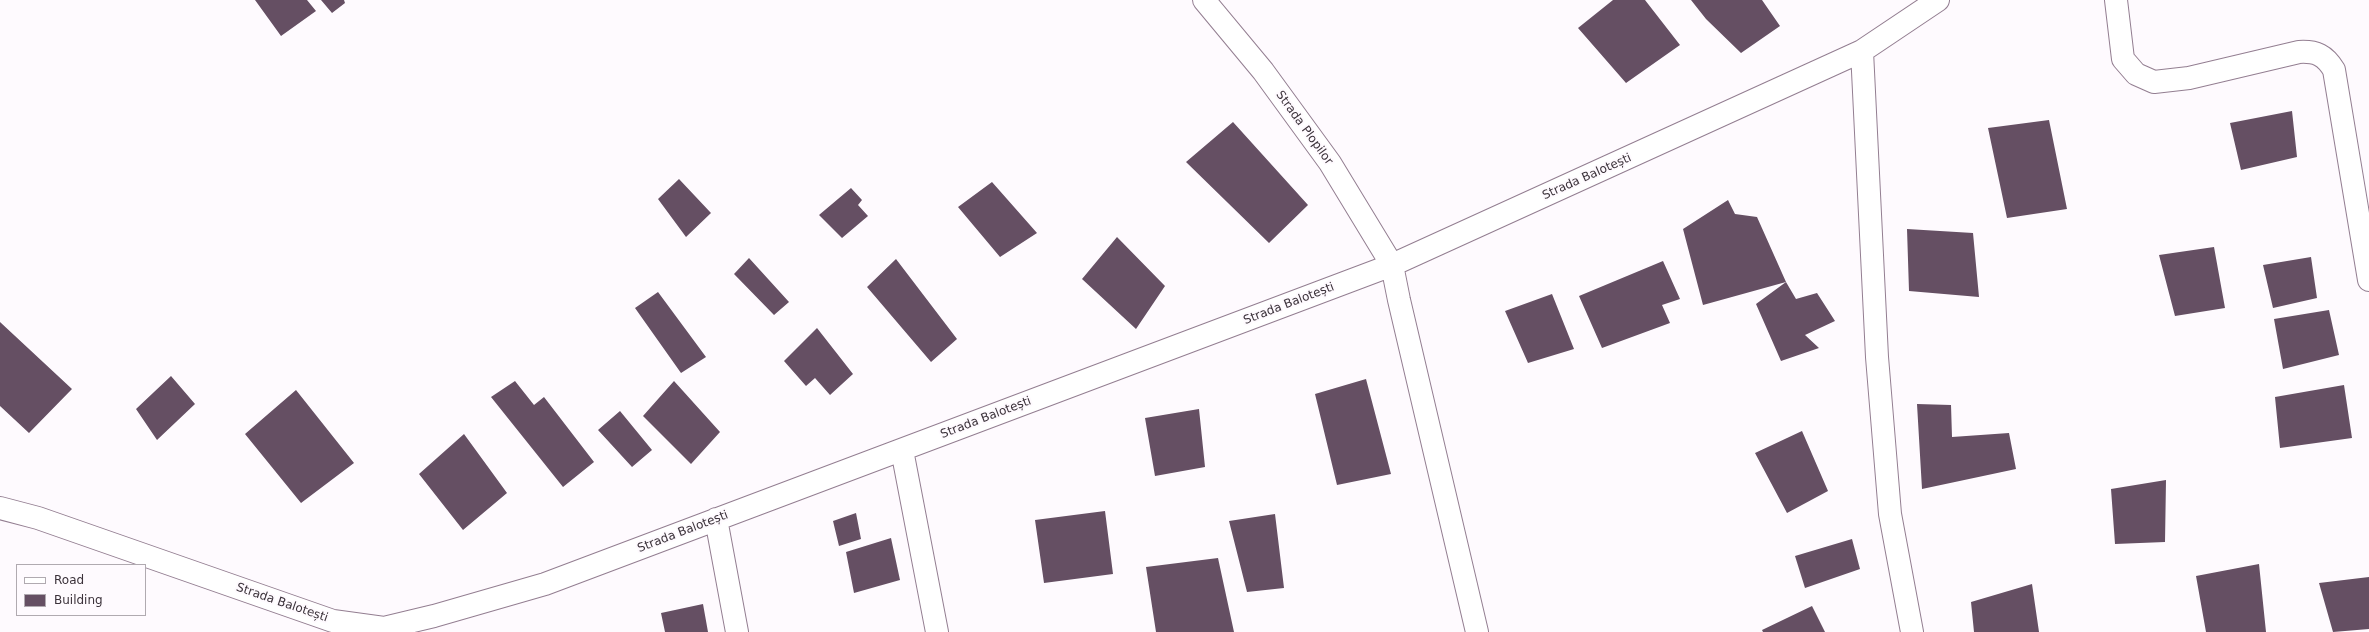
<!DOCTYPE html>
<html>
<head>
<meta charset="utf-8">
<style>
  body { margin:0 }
  #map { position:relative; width:2369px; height:632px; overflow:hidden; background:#fefafe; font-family:"DejaVu Sans",sans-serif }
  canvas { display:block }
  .legend { position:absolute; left:16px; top:564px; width:130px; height:52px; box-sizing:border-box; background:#fefafe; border:1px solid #b0aab0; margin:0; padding:5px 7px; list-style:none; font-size:12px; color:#3b323a }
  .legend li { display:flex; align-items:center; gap:8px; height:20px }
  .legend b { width:20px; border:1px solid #b0aab0 }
</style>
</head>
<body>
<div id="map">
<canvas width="2369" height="632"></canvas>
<ul class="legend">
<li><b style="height:5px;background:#fff"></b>Road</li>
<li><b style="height:11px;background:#654f63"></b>Building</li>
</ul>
</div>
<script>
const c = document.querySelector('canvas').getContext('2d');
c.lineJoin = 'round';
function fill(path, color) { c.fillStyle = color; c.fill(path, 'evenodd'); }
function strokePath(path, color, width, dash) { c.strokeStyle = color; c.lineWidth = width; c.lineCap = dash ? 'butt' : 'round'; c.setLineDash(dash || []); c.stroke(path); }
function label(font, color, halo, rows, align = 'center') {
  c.font = font + ' "DejaVu Sans",sans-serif'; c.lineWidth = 4; c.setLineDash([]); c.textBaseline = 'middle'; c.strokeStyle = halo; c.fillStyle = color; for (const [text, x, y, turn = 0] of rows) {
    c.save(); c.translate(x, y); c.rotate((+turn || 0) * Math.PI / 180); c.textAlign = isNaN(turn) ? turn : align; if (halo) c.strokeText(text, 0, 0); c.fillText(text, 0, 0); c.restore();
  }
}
const building = new Path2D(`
  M 255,0 L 307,0 L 316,11 L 281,36 Z
  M 321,0 L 344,0 L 345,3 L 332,13 Z
  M 1613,0 L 1645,0 L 1680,45 L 1626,83 L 1578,28 Z
  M 1691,0 L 1762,0 L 1780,26 L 1741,53 L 1706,19 Z
  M 2292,111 L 2297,157 L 2241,170 L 2230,123 Z
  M 2049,120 L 2067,209 L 2007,218 L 1988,128 Z
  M 1233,122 L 1308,205 L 1269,243 L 1186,162 Z
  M 679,179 L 711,213 L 686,237 L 658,199 Z
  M 992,182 L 1037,233 L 1000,257 L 958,207 Z
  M 851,188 L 862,200 L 858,205 L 868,216 L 842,238 L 819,215 Z
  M 1728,200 L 1735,214 L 1757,217 L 1786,282 L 1703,305 L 1683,229 Z
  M 1907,229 L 1973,233 L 1979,297 L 1909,291 Z
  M 1117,237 L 1165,286 L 1136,329 L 1082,279 Z
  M 2214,247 L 2225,308 L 2175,316 L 2159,255 Z
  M 2311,257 L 2317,298 L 2273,308 L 2263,265 Z
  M 749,258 L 789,302 L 774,315 L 734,274 Z
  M 896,259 L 957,339 L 931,362 L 867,287 Z
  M 1663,261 L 1680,299 L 1662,305 L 1670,323 L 1602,348 L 1579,296 Z
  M 1786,282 L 1796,299 L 1817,293 L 1835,321 L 1805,335 L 1819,348 L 1781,361 L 1756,304 Z
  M 658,292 L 706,357 L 681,373 L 635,308 Z
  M 1552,294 L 1574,349 L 1528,363 L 1505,311 Z
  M 2329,310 L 2339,355 L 2283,369 L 2274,319 Z
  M 0,322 L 72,389 L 29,433 L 0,406 Z
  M 817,328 L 853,374 L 830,395 L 815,378 L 806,386 L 784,361 Z
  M 171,376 L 195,404 L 157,440 L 136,409 Z
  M 1366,379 L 1391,474 L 1337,485 L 1315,394 Z
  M 515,381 L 534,405 L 544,397 L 594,462 L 563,487 L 491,397 Z
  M 674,381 L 720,432 L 691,464 L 643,416 Z
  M 2344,385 L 2352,438 L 2280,448 L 2275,397 Z
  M 296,390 L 354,463 L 301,503 L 245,434 Z
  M 1917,404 L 1951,405 L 1952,437 L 2009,433 L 2016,469 L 1922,489 Z
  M 1199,409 L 1205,467 L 1155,476 L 1145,418 Z
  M 620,411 L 652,450 L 632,467 L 598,430 Z
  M 1802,431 L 1828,491 L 1787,513 L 1755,453 Z
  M 464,434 L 507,493 L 463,530 L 419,474 Z
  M 2166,480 L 2165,542 L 2115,544 L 2111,489 Z
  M 1105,511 L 1113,574 L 1044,583 L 1035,520 Z
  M 856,513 L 861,539 L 839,546 L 833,521 Z
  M 1275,514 L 1284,588 L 1247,592 L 1229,521 Z
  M 891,538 L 900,580 L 854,593 L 846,552 Z
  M 1852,539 L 1860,569 L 1805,588 L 1795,556 Z
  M 1218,558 L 1234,632 L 1156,632 L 1146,567 Z
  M 2259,564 L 2266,632 L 2206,632 L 2196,576 Z
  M 2369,577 L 2369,629 L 2333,632 L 2319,583 Z
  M 2032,584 L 2039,632 L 1974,632 L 1971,602 Z
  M 703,604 L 708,632 L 665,632 L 661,613 Z
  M 1812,606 L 1825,632 L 1763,632 L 1762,630 Z`);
const street = new Path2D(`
  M 1204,0 L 1263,71 L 1330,163 L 1392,265 L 1399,300 L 1477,632
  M 2116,0 L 2123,59 L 2136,74 L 2154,82 L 2189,78 L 2299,52 C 2316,51 2325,55 2334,70 L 2369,280
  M 1862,51 L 1877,357 L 1890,514 L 1912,632
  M 902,450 L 937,632
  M 0,508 L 38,518 L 333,621 L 384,628 L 434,616 L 545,584 L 1392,265 L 1862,51 L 1938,0
  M 716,519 L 737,632`);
const streetNames = [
  ["Strada Plopilor",1304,128,54],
  ["Strada Balotești",1587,177,-24],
  ["Strada Balotești",1289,304,-21],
  ["Strada Balotești",986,418,-21],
  ["Strada Balotești",683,532,-21],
  ["Strada Balotești",282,603,19]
];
fill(building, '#654f63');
strokePath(street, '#937e91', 24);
strokePath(street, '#fff', 22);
label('12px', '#3b323a', '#fefafe', streetNames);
</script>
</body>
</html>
